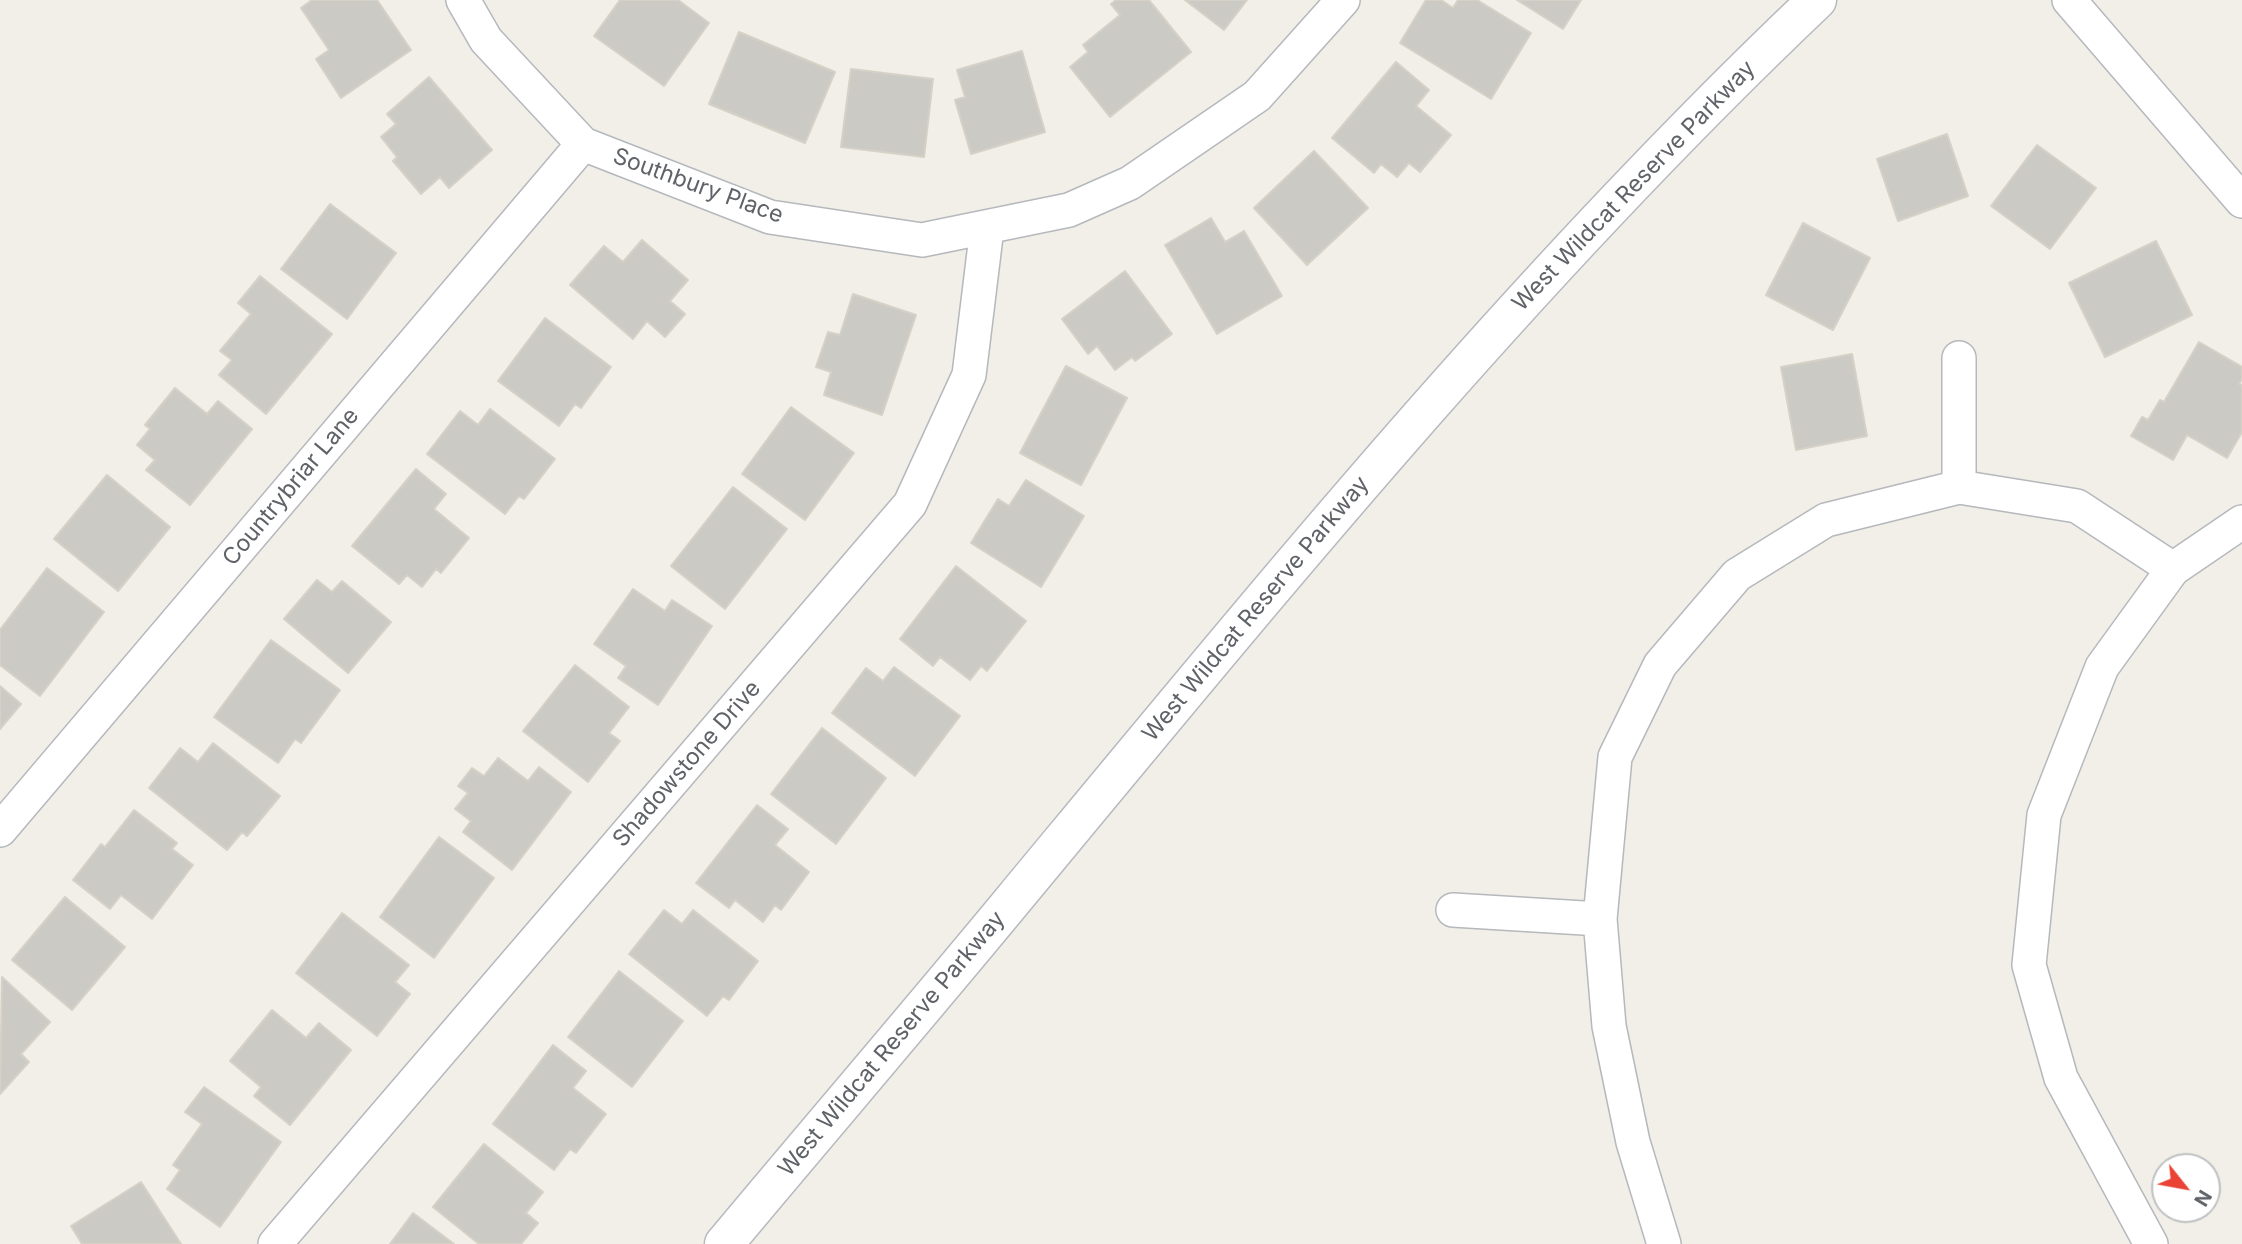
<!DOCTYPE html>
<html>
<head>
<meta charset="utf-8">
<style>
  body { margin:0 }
  #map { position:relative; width:2242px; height:1244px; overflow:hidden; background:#f1efe8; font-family:Inter,sans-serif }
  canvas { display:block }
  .north { position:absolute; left:2151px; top:1153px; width:70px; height:70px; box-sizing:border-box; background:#fff; border:2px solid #bfc1c3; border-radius:50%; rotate:121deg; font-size:19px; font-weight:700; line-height:28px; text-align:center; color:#5f6368 }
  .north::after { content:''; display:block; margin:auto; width:24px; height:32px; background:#ea4335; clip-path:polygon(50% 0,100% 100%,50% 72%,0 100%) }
</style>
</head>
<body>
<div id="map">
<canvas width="2242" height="1244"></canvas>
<div class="north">N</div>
</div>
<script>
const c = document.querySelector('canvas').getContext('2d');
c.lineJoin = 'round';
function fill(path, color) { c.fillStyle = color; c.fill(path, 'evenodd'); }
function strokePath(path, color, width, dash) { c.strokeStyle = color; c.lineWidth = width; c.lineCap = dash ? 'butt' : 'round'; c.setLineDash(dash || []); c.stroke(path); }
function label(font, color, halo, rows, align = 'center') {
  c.font = font + ' Inter,sans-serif'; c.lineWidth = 6; c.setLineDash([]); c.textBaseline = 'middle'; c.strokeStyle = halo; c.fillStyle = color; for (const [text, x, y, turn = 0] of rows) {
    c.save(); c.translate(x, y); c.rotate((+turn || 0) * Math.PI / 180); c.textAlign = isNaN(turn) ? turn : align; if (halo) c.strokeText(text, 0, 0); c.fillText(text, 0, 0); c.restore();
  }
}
const building = new Path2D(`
  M 312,0 L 377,0 L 411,50 L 341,98 L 316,59 L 329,50 L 301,8 Z
  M 620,0 L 678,0 L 709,23 L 664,86 L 594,36 Z
  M 1116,0 L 1149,0 L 1191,52 L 1110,117 L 1070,67 L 1088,52 L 1083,45 L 1120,15 L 1111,4 Z
  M 1185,0 L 1247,0 L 1224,30 Z
  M 1426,0 L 1441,0 L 1453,8 L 1458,0 L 1477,0 L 1531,33 L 1491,99 L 1400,43 Z
  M 1517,0 L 1581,0 L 1563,29 Z
  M 739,32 L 835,72 L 805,143 L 709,104 Z
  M 1022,51 L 1045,132 L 971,154 L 955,100 L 965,97 L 957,70 Z
  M 1396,62 L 1429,90 L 1416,106 L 1451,135 L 1420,172 L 1409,163 L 1397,177 L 1381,164 L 1374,173 L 1332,138 Z
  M 851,69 L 933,79 L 924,157 L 841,147 Z
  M 429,77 L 492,150 L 449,188 L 440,177 L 421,194 L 393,161 L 397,157 L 381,137 L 396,124 L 387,114 Z
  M 1947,134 L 1968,196 L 1898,221 L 1877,159 Z
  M 2037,145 L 2096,188 L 2050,249 L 1991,206 Z
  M 1314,151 L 1368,208 L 1307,265 L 1254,208 Z
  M 330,204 L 396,253 L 347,319 L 281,269 Z
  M 1211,218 L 1225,242 L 1244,231 L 1282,296 L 1217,334 L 1165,245 Z
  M 1803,223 L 1870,258 L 1833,330 L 1766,295 Z
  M 642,240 L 688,280 L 670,301 L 685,314 L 665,337 L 647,321 L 633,339 L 570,285 L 604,246 L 623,262 Z
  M 2156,241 L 2192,315 L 2105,357 L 2069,283 Z
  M 1125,271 L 1172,334 L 1135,361 L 1132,357 L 1115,370 L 1097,346 L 1088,354 L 1062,319 Z
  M 260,276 L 332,334 L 266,414 L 219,375 L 232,360 L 220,351 L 251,314 L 238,303 Z
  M 853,294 L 916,315 L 882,415 L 824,395 L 831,372 L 816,367 L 828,332 L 840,335 Z
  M 545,318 L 611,367 L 581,408 L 575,404 L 559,426 L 498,381 Z
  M 2199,342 L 2242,367 L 2242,379 L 2239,384 L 2242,385 L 2242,432 L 2227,458 L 2187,435 L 2173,460 L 2131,436 L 2142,417 L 2148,420 L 2160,400 L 2164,402 Z
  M 1852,354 L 1867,436 L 1796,450 L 1781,367 Z
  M 1066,366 L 1127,398 L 1081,485 L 1020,453 Z
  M 175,388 L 207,414 L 218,401 L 252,429 L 190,505 L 146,470 L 155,460 L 137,445 L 150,429 L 145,425 Z
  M 791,407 L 854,453 L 805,520 L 742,474 Z
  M 490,409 L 555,459 L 524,499 L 519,496 L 505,514 L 427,454 L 460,411 L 478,425 Z
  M 416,469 L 446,494 L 434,509 L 469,538 L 441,573 L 436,569 L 422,587 L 407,575 L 399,584 L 352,546 Z
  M 107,475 L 170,527 L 118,591 L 54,539 Z
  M 1026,480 L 1084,516 L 1041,587 L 971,543 L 998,499 L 1009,506 Z
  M 733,487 L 787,529 L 725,609 L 671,566 Z
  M 956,566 L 1026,621 L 987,671 L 981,666 L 970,680 L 940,657 L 933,666 L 900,639 Z
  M 47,568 L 104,612 L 40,696 L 0,665 L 0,630 Z
  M 317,580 L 332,592 L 342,581 L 391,622 L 348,673 L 284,619 Z
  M 633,589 L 665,611 L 672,600 L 712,626 L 658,705 L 618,678 L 626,666 L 594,644 Z
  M 271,640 L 340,690 L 301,743 L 295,739 L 278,763 L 214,717 Z
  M 575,665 L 629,707 L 609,733 L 620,741 L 588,782 L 523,731 Z
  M 894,667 L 960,716 L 915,776 L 832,713 L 866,668 L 883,681 Z
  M 0,686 L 21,704 L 0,729 Z
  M 822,728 L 886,778 L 836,844 L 771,794 Z
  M 213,743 L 280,796 L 247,836 L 242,832 L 227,850 L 149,788 L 180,748 L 198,762 Z
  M 498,758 L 528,781 L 539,767 L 571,792 L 512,870 L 463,832 L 471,821 L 455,809 L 468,793 L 458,786 L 472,768 L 484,776 Z
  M 757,805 L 788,829 L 775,845 L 809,872 L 781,910 L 775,905 L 763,922 L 735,900 L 729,908 L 696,883 Z
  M 134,810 L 177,843 L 172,849 L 193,865 L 152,919 L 121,895 L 110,909 L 73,880 L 101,844 L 105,847 Z
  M 439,837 L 494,878 L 434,958 L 380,917 Z
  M 65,897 L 125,947 L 72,1010 L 12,960 Z
  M 664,910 L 682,924 L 693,910 L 758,961 L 729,1000 L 723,996 L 707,1016 L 629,954 Z
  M 342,913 L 409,965 L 395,982 L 410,994 L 377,1036 L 296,973 Z
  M 619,971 L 683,1021 L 632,1087 L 568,1037 Z
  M 2,977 L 50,1022 L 21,1054 L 29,1062 L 0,1094 Z
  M 272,1010 L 306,1038 L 319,1023 L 351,1050 L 290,1125 L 254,1096 L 261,1087 L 230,1061 Z
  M 553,1045 L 586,1071 L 573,1088 L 606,1114 L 576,1153 L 570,1149 L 554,1170 L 493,1124 Z
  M 204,1087 L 281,1142 L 220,1227 L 167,1189 L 180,1170 L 173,1165 L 202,1124 L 185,1112 Z
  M 484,1144 L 543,1192 L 526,1213 L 538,1223 L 521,1244 L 479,1244 L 433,1207 Z
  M 141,1182 L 181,1244 L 82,1244 L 71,1226 Z
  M 413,1213 L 454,1244 L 390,1244 Z`);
const minor = new Path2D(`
  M 463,0 L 486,40 L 583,144 L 770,217 L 922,240 L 1069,210 L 1130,183 L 1257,96 L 1343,0
  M 2069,0 L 2242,201
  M 1959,487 L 1959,358
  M 0,830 L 583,144
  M 1453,910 L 1600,919
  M 275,1244 L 910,504 L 969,375 L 987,228
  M 1664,1244 L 1633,1142 L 1609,1026 L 1600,919 L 1615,757 L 1660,665 L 1737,575 L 1826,520 L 1959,487 L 2077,506 L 2173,569
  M 2151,1244 L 2061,1078 L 2029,965 L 2044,815 L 2102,667 L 2173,569 L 2242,522`);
const secondary = new Path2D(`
  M 724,1244 C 820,1129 918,1015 1013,900 C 1270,590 1525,277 1817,0`);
const streetNames = [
  ["Southbury Place",698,186,20],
  ["West Wildcat Reserve Parkway",1634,186,-46],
  ["Countrybriar Lane",291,487,-50],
  ["West Wildcat Reserve Parkway",1256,609,-50],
  ["Shadowstone Drive",687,764,-49],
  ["West Wildcat Reserve Parkway",892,1044,-50]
];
fill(building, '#cccac5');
strokePath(building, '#d6d1c6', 2);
strokePath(minor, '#b5b8bc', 36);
strokePath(secondary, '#b6babf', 41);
strokePath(minor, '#fff', 33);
strokePath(secondary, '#fff', 38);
label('23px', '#5f6368', '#fff', streetNames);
</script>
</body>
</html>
